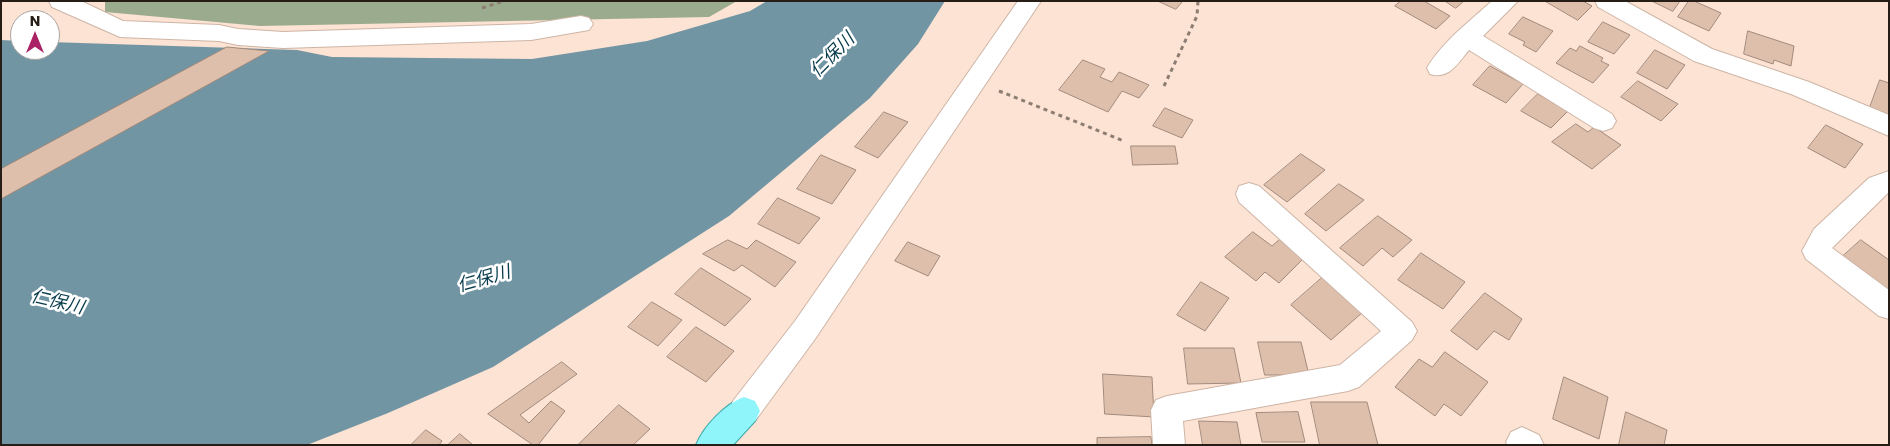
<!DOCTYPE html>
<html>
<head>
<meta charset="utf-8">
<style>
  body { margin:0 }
  #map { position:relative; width:1890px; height:446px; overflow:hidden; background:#fde3d4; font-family:Poppins,sans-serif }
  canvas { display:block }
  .frame { position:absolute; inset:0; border:2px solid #261d17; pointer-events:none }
  .north { position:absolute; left:10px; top:10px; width:50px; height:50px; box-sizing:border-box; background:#fff; border:1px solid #a8a5a2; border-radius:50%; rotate:0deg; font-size:14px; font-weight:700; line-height:20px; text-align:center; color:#261d17 }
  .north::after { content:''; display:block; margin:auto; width:18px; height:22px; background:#aa2165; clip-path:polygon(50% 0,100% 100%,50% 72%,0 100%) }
</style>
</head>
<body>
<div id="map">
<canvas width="1890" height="446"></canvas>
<div class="frame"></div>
<div class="north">N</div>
</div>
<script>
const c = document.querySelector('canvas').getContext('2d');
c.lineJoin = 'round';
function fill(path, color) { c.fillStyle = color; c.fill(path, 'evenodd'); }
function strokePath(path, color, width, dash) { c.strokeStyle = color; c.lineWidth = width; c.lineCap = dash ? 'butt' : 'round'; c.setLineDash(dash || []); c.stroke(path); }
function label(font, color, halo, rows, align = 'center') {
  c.font = font + ' Poppins,"Noto Sans JP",sans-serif'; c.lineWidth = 5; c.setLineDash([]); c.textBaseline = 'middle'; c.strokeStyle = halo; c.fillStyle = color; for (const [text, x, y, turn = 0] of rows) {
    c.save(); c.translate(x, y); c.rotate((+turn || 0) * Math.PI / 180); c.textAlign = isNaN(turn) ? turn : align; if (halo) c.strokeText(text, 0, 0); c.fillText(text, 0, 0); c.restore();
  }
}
const forest = new Path2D(`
  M 105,1 L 737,1 L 709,17 L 260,26 L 105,12 Z`);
const water = new Path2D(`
  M 767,1 L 945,1 L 918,44 L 870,98 L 729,216 L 493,367 L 388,413 L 307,445 L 1,445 L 1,40 L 20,41 L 20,50 L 50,50 L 50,42 L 297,50 L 332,57 L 532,59 L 647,41 L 750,11 Z`);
const building = new Path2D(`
  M 1158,1 L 1183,1 L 1176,9 Z
  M 1401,1 L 1424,1 L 1450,16 L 1436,29 L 1395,6 Z
  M 1445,1 L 1464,1 L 1456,8 Z
  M 1545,1 L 1583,1 L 1592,6 L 1578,20 Z
  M 1652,1 L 1680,1 L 1673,11 Z
  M 1689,1 L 1694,1 L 1721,13 L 1709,31 L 1678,17 Z
  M 1523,17 L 1553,31 L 1536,52 L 1523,45 L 1525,42 L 1509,34 Z
  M 1603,22 L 1630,35 L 1614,54 L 1588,42 Z
  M 1748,31 L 1794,46 L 1791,66 L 1774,60 L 1773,64 L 1744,54 Z
  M 1580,46 L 1603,58 L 1601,61 L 1609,65 L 1593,83 L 1556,63 L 1570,48 L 1576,51 Z
  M 227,47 L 269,51 L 1,199 L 1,169 Z
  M 1655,50 L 1685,65 L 1667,89 L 1637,73 Z
  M 1083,60 L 1105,69 L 1100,77 L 1112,82 L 1119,72 L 1149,85 L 1139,98 L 1122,91 L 1108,112 L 1059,90 Z
  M 1490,66 L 1523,84 L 1506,103 L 1473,85 Z
  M 1880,80 L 1889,83 L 1889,118 L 1869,110 Z
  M 1638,81 L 1678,104 L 1661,121 L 1621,97 Z
  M 1538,94 L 1568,111 L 1551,128 L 1521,111 Z
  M 1165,108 L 1193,120 L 1182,138 L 1153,126 Z
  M 884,112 L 908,122 L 878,158 L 855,147 Z
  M 1576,124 L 1588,132 L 1594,127 L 1621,145 L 1592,169 L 1552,142 Z
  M 1826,125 L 1863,144 L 1845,168 L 1808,148 Z
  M 1131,146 L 1175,146 L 1178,164 L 1133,165 Z
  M 1301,154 L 1325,170 L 1287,202 L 1264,185 Z
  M 821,155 L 856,170 L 832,204 L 797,189 Z
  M 1339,184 L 1364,200 L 1326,231 L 1305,214 Z
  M 778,198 L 820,218 L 799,244 L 758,224 Z
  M 1378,216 L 1412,240 L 1393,257 L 1382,248 L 1363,266 L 1340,248 Z
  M 1253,232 L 1272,246 L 1280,239 L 1305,257 L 1279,283 L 1265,272 L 1256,281 L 1225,257 Z
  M 728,240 L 747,249 L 756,240 L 796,262 L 775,287 L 742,265 L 734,271 L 703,254 Z
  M 1861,240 L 1889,260 L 1889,290 L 1842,257 Z
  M 908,242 L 940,256 L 928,276 L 895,261 Z
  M 1421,253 L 1465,282 L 1443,309 L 1398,280 Z
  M 701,268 L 751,299 L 725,326 L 675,294 Z
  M 1323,277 L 1363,312 L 1331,340 L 1291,305 Z
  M 1201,282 L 1229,298 L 1205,331 L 1177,315 Z
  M 1485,293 L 1522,319 L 1509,340 L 1494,331 L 1477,350 L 1451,331 Z
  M 652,302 L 682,320 L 658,346 L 628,327 Z
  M 696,327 L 734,351 L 706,382 L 667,357 Z
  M 1258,342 L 1301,342 L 1309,375 L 1265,375 Z
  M 1184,348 L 1234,348 L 1241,383 L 1188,384 Z
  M 1445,352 L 1488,382 L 1461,416 L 1444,404 L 1435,416 L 1395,387 L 1419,359 L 1432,367 Z
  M 562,362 L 577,374 L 520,415 L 529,423 L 551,401 L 565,411 L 538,445 L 533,445 L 488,414 Z
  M 1103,374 L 1152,377 L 1154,417 L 1105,414 Z
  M 1564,377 L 1608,397 L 1599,439 L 1553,419 Z
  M 1311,402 L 1367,402 L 1378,445 L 1320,445 Z
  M 619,405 L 650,429 L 633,445 L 578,445 Z
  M 1298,412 L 1305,442 L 1262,442 L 1256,413 Z
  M 1626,412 L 1667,430 L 1664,445 L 1619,445 Z
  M 1199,421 L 1237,422 L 1241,445 L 1203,445 Z
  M 426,430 L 442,441 L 439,445 L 411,445 Z
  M 460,434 L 473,445 L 448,445 Z
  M 1151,437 L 1152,445 L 1097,445 L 1097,438 Z`);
const path = new Path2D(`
  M 482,8 L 504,1
  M 1164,86 L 1197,16 L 1198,1
  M 999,91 L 1124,141`);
const minor = new Path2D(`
  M 49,1 L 81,1 L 123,21 L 219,25 L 238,29 L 283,32 L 531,24 L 581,16 L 589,18 L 593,24 L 589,30 L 531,40 L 283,48 L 238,45 L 219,41 L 120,37 L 52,7 Z
  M 1018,1 L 1041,1 L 815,339 L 755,421 L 744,425 L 733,421 L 728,411 L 733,401 L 795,321 Z
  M 1492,1 L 1518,1 L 1483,36 L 1612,114 L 1616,121 L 1612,128 L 1603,131 L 1594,128 L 1469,50 C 1458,63 1449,80 1430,74 L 1427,68 C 1442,42 1470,21 1492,1 Z
  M 1595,1 L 1625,1 L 1712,49 L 1809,82 L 1889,115 L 1889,136 L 1791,94 L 1694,61 L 1598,7 Z
  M 1889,171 L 1889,192 L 1832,248 L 1889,290 L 1889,319 L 1879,316 L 1806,259 L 1802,251 L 1814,229 L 1869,178 Z
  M 1249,183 L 1259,186 L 1412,322 L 1417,331 L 1412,340 L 1359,387 L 1348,391 L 1183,421 L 1185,445 L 1153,445 L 1151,410 L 1156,400 L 1167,396 L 1340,365 L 1381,331 L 1239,202 L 1236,194 L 1239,186 Z
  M 1522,427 L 1539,435 L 1544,445 L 1507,445 L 1506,442 L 1511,432 Z`);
const major = new Path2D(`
  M 744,397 L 755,401 L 760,411 L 755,421 L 733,445 L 696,445 C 704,426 725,404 744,397 Z`);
const waterNames = [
  ["仁保川",833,56,-45],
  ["仁保川",484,280,-16],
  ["仁保川",57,303,13]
];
fill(forest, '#9bab8e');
fill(water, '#7295a3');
fill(building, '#debfac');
strokePath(building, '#a18a7c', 1);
strokePath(minor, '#cdb5a6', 2);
strokePath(major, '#3aa6a8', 2);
strokePath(path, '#8e7d72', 3, [4, 4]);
fill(minor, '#fff');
fill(major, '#8ff5fa');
label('italic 18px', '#093d4e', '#fff', waterNames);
</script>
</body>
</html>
